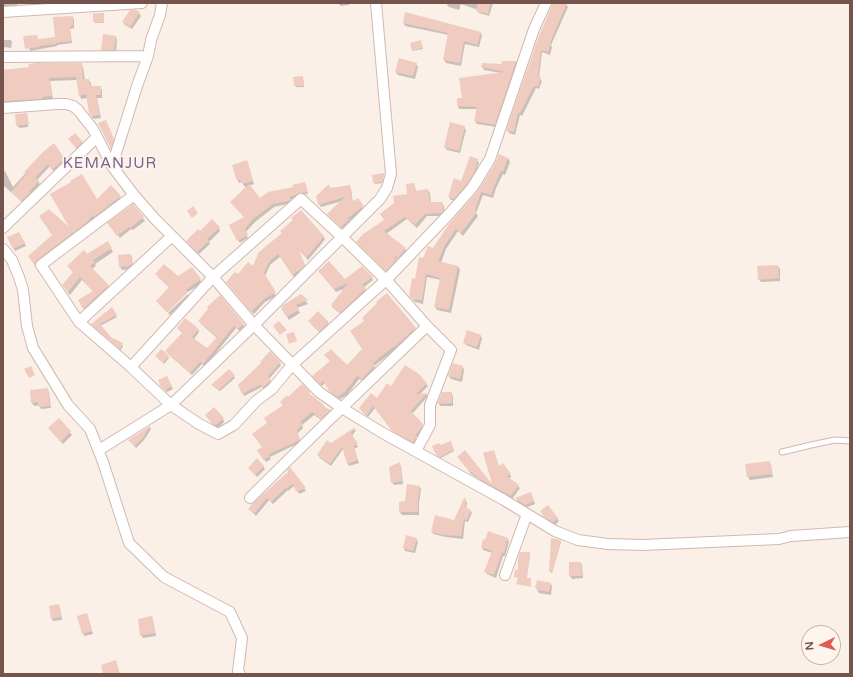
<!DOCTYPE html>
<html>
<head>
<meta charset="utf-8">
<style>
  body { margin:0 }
  #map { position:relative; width:853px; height:677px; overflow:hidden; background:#fbf0e7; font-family:"Varela Round",sans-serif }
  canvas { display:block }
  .frame { position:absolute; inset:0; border:4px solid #74544c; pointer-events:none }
  .north { position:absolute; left:801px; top:625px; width:40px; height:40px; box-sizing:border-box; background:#fef5ed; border:1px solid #c7b5ad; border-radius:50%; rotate:265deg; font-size:11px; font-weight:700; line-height:16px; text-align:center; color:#74544c }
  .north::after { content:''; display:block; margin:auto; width:14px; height:18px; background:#e05c52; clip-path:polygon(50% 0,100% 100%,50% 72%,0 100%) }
</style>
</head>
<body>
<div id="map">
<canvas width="853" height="677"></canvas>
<div class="frame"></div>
<div class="north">N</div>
</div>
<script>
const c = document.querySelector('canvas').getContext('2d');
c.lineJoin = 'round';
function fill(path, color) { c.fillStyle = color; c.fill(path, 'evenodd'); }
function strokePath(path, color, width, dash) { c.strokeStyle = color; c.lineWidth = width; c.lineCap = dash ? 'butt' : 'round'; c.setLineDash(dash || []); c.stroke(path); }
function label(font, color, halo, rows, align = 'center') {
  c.font = font + ' "Varela Round",sans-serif'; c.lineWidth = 3.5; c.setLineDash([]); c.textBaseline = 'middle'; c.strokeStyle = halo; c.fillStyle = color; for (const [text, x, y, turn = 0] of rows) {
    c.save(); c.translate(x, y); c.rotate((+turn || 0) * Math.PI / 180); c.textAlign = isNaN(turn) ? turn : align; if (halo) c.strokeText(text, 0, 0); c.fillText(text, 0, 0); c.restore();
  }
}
const shadow = new Path2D(`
  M 3,3 L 17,3 L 17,6 L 4,7 L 3,8 Z
  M 33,3 L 63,3 L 35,5 Z
  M 339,3 L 349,3 L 349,5 L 340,6 Z
  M 448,3 L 493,3 L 489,16 L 479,13 L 478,10 L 461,4 L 459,10 L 449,7 L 447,5 Z
  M 554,3 L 562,3 L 566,4 L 568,7 L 551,45 L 552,47 L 550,55 L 542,52 L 539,78 L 542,81 L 539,89 L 536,88 L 522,116 L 520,115 L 515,135 L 509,133 L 508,131 Z
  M 136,11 L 139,13 L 141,16 L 132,29 L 125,25 L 123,22 Z
  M 104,13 L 104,23 L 95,23 L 94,14 Z
  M 72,17 L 74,19 L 74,28 L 70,29 L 72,43 L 57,45 L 57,46 L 30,51 L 29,48 L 37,36 L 38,40 L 56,37 Z
  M 404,23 L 480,32 L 482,35 L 479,47 L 465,44 L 461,66 L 446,63 L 444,60 L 449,35 L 405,26 Z
  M 115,37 L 117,39 L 116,52 L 104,52 L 102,50 Z
  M 3,40 L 11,40 L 12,42 L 11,48 L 3,47 Z
  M 421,43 L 423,49 L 413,51 L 413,50 Z
  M 503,62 L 516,62 L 517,64 L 496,127 L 477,124 L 475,121 L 477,109 L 459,109 L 458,106 L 458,99 L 463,99 L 501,73 L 484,70 L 482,67 L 483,64 L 502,65 Z
  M 81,64 L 83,67 L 85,80 L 89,80 L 91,83 L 91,87 L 100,87 L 102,90 L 102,98 L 97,98 L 101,118 L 94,119 L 92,117 L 90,113 L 87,98 L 81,99 L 80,95 L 77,80 L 50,81 L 53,99 L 43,101 L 3,104 L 3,70 Z
  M 416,64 L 418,67 L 415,79 L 398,75 L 396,72 Z
  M 294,78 L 303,78 L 304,87 L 296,87 Z
  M 27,114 L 28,115 L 27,115 L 28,127 L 19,128 L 17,125 Z
  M 100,124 L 107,124 L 114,143 L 112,150 Z
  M 464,127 L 466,130 L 460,153 L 447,150 L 445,147 Z
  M 71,142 L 82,142 L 84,145 L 78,150 Z
  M 44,153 L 64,159 L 66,162 L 54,172 L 50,166 L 37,180 L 40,184 L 30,195 L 31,196 L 23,203 L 3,185 L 3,172 L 5,171 L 13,187 Z
  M 508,158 L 510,162 L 505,175 L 503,174 L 496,188 L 493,198 L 483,195 L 476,213 L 478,216 L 463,236 L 458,231 L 446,249 L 441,263 L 458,266 L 460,270 L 451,313 L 437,310 L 435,307 L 441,280 L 427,277 L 423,304 L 415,302 L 410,296 L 415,280 L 424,259 L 433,249 Z
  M 477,160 L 479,163 L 474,176 L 468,187 L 456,201 L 451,200 L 449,197 L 462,182 Z
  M 248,164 L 254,184 L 249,186 L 260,200 L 306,186 L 308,194 L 301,195 L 297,198 L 290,200 L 292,203 L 291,203 L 274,207 L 255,222 L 245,233 L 248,238 L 240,243 L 230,226 L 245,218 L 231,202 L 246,188 L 241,182 L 239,183 L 233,165 Z
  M 384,174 L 382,183 L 375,184 L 373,176 Z
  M 414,184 L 415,187 L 416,192 L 428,190 L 430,193 L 431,203 L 442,203 L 444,206 L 444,214 L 443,216 L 427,216 L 417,228 L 407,219 L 386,234 L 405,249 L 407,252 L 400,260 L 397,258 L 395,266 L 389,272 L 386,271 L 359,245 L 385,220 L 408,195 Z
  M 111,187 L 122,200 L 96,219 L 95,217 L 89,225 L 38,263 L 36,267 L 30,256 L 72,231 L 97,200 Z
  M 350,187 L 351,189 L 353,203 L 358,199 L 364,210 L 349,221 L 350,223 L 343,229 L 330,217 L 328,214 L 342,201 L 321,207 L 319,204 L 330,189 Z
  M 133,206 L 145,221 L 133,230 L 131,229 L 120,238 L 110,226 Z
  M 219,228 L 220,231 L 209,242 L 210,244 L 199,254 L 189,244 Z
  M 19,233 L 26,246 L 15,251 L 9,238 Z
  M 323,236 L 325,239 L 319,247 L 308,260 L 297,248 L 306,268 L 301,273 L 294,277 L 281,256 L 270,265 L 265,276 L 276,296 L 265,302 L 254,314 L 229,285 L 238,276 L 253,267 L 259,252 Z
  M 107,242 L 113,252 L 95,264 L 96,266 L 92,269 L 108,286 L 110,289 L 86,312 L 79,300 L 94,292 L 82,280 L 70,295 L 69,294 L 63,285 L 74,273 L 68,266 Z
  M 131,255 L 132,258 L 133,267 L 131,269 L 122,270 L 120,267 Z
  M 778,266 L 780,269 L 780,281 L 761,282 L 759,279 Z
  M 192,268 L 202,283 L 188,292 L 188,291 L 167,312 L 159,304 L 170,288 L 158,277 L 178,278 Z
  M 321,274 L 344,280 L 372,278 L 373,280 L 364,287 L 366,291 L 342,315 L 333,308 L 332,305 L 346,288 L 336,292 Z
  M 188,294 L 189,296 L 170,315 L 168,313 Z
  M 301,296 L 308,304 L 297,308 L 300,313 L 289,320 L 282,308 Z
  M 112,309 L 117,317 L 100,326 L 110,338 L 122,344 L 123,346 L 121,350 L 93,326 Z
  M 318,312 L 330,326 L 321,334 L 311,324 Z
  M 199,321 L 243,324 L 245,327 L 240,331 L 236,328 L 205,367 L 202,364 L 192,375 L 168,354 L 166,351 L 183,334 L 178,328 L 198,329 L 199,332 L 194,339 L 207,350 L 217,338 L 201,324 Z
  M 365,322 L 415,329 L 416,331 L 396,350 L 395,350 L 374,366 L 376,369 L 364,381 L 359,379 L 347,395 L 340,399 L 332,394 L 325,383 L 322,386 L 315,379 L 331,362 L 326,356 L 347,367 L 363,349 Z
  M 480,335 L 482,338 L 479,350 L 466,345 L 464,342 Z
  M 162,350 L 169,358 L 164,364 L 157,357 Z
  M 280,363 L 281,365 L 269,379 L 272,383 L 265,390 L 262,387 L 244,396 L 239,385 Z
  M 453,365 L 463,367 L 464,370 L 462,382 L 451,379 L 449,376 Z
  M 234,376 L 235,378 L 220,391 L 214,387 L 212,385 Z
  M 166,377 L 173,389 L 167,392 L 160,385 Z
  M 426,384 L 428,386 L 419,395 L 426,394 L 428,396 L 412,414 L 424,428 L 421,433 L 416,437 L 417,440 L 415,444 L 395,433 L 375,408 L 368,417 L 362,411 L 360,408 L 377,399 L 391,387 Z
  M 302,386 L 309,393 L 310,396 L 324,406 L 325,408 L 330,410 L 331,413 L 323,421 L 314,415 L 302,425 L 303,428 L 297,434 L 301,442 L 270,457 L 271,459 L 266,462 L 258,451 L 263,448 L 268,423 L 284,406 L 281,402 L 288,398 Z
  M 47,389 L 49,392 L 51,408 L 41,409 L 39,405 L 34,406 L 32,403 L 31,391 Z
  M 451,393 L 453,396 L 453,406 L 440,406 L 439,404 Z
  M 208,418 L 223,419 L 224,422 L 218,428 L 215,427 Z
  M 59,419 L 72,435 L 63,444 L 51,431 Z
  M 150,427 L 151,429 L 144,440 L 136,448 L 129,440 Z
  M 355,429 L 356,430 L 352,436 L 358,447 L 354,449 L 359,463 L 349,466 L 343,449 L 331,466 L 320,458 L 318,455 L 331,444 Z
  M 451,442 L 454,451 L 441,458 L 438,456 L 433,447 L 439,446 Z
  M 465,451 L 494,488 L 481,481 L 479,479 L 471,474 L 460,459 Z
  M 484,454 L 499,467 L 510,474 L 511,477 L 509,479 L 518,486 L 520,488 L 512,499 L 494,488 Z
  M 769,462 L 771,465 L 773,477 L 750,480 L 748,477 L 746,465 Z
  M 399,463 L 401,466 L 403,484 L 394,485 L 392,482 Z
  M 263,466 L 265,469 L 257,477 L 249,468 Z
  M 290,469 L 306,491 L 299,494 L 295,485 L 288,491 L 288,490 L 273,504 L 269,500 L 256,516 L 249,509 L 289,472 Z
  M 419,486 L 421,489 L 419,503 L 419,515 L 402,515 L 400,512 L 400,502 L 405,502 Z
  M 532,496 L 535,504 L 527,507 L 518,502 L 517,499 Z
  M 465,500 L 467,503 L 466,509 L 470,510 L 472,513 L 468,522 L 465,521 L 463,539 L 446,537 L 433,534 L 432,531 L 455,521 Z
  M 548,506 L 559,521 L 555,525 L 547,519 L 543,514 Z
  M 489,533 L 508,539 L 509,542 L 505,556 L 503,556 L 496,578 L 487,574 L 485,571 L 492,553 L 483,550 L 482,547 L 486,541 Z
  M 416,539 L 418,542 L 415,553 L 405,551 L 404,548 Z
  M 560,541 L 561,542 L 552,573 L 550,572 L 550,571 Z
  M 570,563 L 581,563 L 582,565 L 583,578 L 572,579 L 570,576 Z
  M 551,584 L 552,586 L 551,595 L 539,593 L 536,588 Z
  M 58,605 L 60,608 L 62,620 L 53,621 L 52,619 Z
  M 87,614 L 93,634 L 84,636 L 83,633 Z
  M 152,617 L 153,620 L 156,636 L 143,638 L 141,635 Z`);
const building = new Path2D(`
  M 478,3 L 491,3 L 488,14 L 476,11 Z
  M 553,3 L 567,3 L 550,43 L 551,43 L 548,52 L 541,50 L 538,77 L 541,77 L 538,87 L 534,86 L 520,113 L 518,113 L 514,132 L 506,131 L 538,38 Z
  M 130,10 L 136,10 L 140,12 L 130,27 L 122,22 Z
  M 405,12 L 481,32 L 477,45 L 464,41 L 460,63 L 443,60 L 448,33 L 403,23 Z
  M 93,13 L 104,14 L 104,23 L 93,22 Z
  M 73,16 L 73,26 L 70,26 L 71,41 L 56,43 L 56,44 L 39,46 L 39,47 L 25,49 L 23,36 L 37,35 L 38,39 L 55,37 L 53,17 Z
  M 103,34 L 116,36 L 114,50 L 101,50 Z
  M 421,40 L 423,48 L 412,51 L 410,43 Z
  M 399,58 L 417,63 L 413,76 L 395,72 Z
  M 502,61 L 516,61 L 495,125 L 474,121 L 477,107 L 457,106 L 457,98 L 462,98 L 459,78 L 505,72 L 481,67 L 482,63 L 501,64 Z
  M 37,63 L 82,63 L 83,79 L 89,79 L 90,86 L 101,86 L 101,95 L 96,95 L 100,115 L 91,116 L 89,113 L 86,94 L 79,96 L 76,77 L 49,78 L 52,96 L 42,97 L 42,99 L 3,101 L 3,70 L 29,67 L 28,64 Z
  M 303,76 L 304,86 L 294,86 L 293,77 Z
  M 27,113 L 29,124 L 16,126 L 15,114 Z
  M 106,120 L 114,139 L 111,149 L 98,123 Z
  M 450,122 L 465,126 L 459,151 L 444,147 Z
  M 75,133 L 83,142 L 76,148 L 68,139 Z
  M 54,143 L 65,159 L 52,170 L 48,164 L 35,178 L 39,181 L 29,192 L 30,193 L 21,201 L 11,192 L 30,170 L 23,173 L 43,152 Z
  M 499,154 L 508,158 L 503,172 L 501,171 L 495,184 L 491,195 L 481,192 L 475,210 L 477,212 L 461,233 L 456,229 L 445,245 L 438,261 L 458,266 L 449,310 L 434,307 L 440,278 L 426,274 L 422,300 L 412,299 L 409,296 L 412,278 L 415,279 L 419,257 L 423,258 L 428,246 L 433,248 L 449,224 L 477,192 L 496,162 Z
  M 470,156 L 478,159 L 474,173 L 467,184 L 454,199 L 448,197 L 454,178 L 461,181 Z
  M 247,160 L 253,181 L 243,184 L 239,179 L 237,181 L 232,165 Z
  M 384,173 L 382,182 L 373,183 L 372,175 Z
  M 82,174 L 97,199 L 111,185 L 121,196 L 94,217 L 93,215 L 87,222 L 37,260 L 35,263 L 35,266 L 28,256 L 52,235 L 39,216 L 49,209 L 69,227 L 50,194 L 71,182 L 70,181 Z
  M 305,182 L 308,192 L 299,193 L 296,195 L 289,197 L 291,199 L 289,201 L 273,204 L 253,219 L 245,229 L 248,235 L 237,241 L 229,225 L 244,217 L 230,202 L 249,184 L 260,198 L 268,192 L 293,187 L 292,185 Z
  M 414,183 L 415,191 L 428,189 L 430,202 L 443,202 L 443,211 L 441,213 L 425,214 L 415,225 L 405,217 L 384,231 L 406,248 L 398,258 L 396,256 L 394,263 L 387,270 L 384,269 L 356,242 L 364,233 L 365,233 L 384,220 L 380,214 L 394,203 L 393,196 L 407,194 L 406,184 Z
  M 329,184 L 330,188 L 350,185 L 352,202 L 358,198 L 364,206 L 348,218 L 349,220 L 341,227 L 327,214 L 345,197 L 318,205 L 316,196 Z
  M 133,204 L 144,217 L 130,228 L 129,227 L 117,236 L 107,223 Z
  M 193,206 L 198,213 L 192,218 L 187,211 Z
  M 301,210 L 324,236 L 318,244 L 306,258 L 298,248 L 305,265 L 300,270 L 292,275 L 278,254 L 269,262 L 264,273 L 276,292 L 263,300 L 251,312 L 226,282 L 235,272 L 238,274 L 248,262 L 253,266 L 259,252 L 282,233 L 280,231 L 293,220 L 291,218 Z
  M 212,219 L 220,227 L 207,239 L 209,241 L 197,252 L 186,241 L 198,229 L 200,231 Z
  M 19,232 L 25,243 L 13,249 L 7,237 Z
  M 108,241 L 112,248 L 93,260 L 95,262 L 90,266 L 109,285 L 83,309 L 78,300 L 93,291 L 80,277 L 68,292 L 66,290 L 62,285 L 73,272 L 67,266 L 84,250 L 87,254 Z
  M 131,254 L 132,264 L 129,266 L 119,267 L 118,255 Z
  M 329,261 L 345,279 L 362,266 L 373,277 L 362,285 L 366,288 L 359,295 L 340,313 L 331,305 L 348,283 L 334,289 L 318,271 Z
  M 164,264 L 178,276 L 192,267 L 201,279 L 186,290 L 188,292 L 168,312 L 156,301 L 169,287 L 155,274 Z
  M 778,265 L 779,278 L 758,280 L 757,266 Z
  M 387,293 L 416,328 L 393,348 L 393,347 L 373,363 L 375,365 L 362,379 L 357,376 L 345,392 L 337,397 L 329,391 L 323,381 L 320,384 L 312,376 L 330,361 L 324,355 L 331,349 L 347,365 L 362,349 L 350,331 L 364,321 L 362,318 L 377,303 L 376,302 Z
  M 301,294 L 308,300 L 296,305 L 299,310 L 286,317 L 281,308 L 283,305 Z
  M 220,295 L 244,324 L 238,329 L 234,326 L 203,364 L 200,362 L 190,373 L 165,351 L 182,333 L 177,328 L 185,318 L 199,329 L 192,337 L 207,348 L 217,337 L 198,321 L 208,309 L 207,307 Z
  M 112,307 L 117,315 L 100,324 L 111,337 L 123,343 L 120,349 L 91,324 Z
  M 318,311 L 329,322 L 319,332 L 308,321 Z
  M 279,321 L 287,330 L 280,335 L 273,326 Z
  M 467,330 L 481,335 L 477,347 L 463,343 Z
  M 294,332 L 297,341 L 289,344 L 286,334 Z
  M 161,349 L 169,356 L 163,363 L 155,356 Z
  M 270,351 L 281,362 L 268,376 L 271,380 L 267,384 L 262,388 L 260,385 L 242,394 L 238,385 L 261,363 L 260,362 Z
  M 453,363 L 463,366 L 460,379 L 448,376 Z
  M 405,365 L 419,374 L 427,383 L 416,394 L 427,393 L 411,411 L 423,424 L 420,430 L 415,435 L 417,436 L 413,442 L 392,431 L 373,406 L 367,415 L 359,408 L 371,393 L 377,398 L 387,383 L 391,386 Z
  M 31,366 L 35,375 L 29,378 L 24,369 Z
  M 229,369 L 235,375 L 219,390 L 211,385 Z
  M 167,376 L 172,386 L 165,390 L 159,384 L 160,384 L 158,380 Z
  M 302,384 L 310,392 L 309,393 L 324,405 L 322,406 L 331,410 L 321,419 L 312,412 L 300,422 L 303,425 L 297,430 L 300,439 L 300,440 L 269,454 L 270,456 L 263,460 L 257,450 L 262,447 L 252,434 L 267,423 L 264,418 L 283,405 L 280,402 L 287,395 L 288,397 Z
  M 48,388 L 50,406 L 38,407 L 38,402 L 31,403 L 30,390 Z
  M 442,392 L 452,392 L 452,403 L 437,404 Z
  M 214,407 L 224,418 L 216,425 L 212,424 L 205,415 Z
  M 59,418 L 71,431 L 61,442 L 48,428 Z
  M 150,426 L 143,438 L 135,446 L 128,440 Z
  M 355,427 L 351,433 L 358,444 L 354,446 L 358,460 L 347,464 L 342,447 L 330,464 L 317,455 L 327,440 L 331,443 Z
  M 451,441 L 454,450 L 440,457 L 436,455 L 432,446 L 439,443 L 440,445 Z
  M 465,450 L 492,484 L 483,453 L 494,450 L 499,466 L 503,463 L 511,474 L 507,476 L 519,485 L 511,496 L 478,478 L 477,476 L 469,471 L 457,457 Z
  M 257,458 L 264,466 L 255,475 L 248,468 Z
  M 770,461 L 772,474 L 747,477 L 745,464 Z
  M 400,462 L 402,481 L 391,483 L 389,467 Z
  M 290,467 L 306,488 L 296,492 L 293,484 L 286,489 L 286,488 L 271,502 L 267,498 L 254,514 L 248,509 L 252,504 L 288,472 L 287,470 Z
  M 407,484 L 420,486 L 418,499 L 418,512 L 399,512 L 399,502 L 405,501 Z
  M 531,492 L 534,501 L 525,505 L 516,499 L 515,498 Z
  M 464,498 L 466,499 L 465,507 L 471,510 L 467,520 L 464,519 L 461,536 L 444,535 L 431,532 L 435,515 L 454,520 Z
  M 548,505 L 558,518 L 553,522 L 544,517 L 540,511 Z
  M 488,531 L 508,538 L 504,553 L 502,553 L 494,575 L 484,572 L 492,551 L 481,547 L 483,539 L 485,540 Z
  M 406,535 L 417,538 L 413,551 L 403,548 Z
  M 551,538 L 557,539 L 561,540 L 552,572 L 549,571 Z
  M 520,552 L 530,552 L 530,557 L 527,578 L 531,578 L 531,587 L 516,584 L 518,578 L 514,577 L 515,569 L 518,570 L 518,559 Z
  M 569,562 L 581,562 L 582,576 L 569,576 Z
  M 537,580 L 551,583 L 549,592 L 537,590 L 537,588 L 535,588 Z
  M 59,604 L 61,617 L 51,619 L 49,606 Z
  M 87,613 L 92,631 L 82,634 L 77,616 Z
  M 152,616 L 155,633 L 140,636 L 138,619 Z
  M 116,660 L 120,674 L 103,674 L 101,665 Z`);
const lane = new Path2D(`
  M 782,452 L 811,445 L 835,440 L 850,441`);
const street = new Path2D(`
  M 3,12 L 142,3
  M 3,57 L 148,56
  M 3,108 L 57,104 L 66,104 L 73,106 L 78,110 L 93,129 L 112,166 L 134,195 L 155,219 L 213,277 L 254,325 L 319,392 L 342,408 L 381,432 L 504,500 L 555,531 L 578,540 L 608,544 L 643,545 L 779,539 L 791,536 L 850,532
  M 112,166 L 137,86 L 148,56 L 151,40 L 160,15 L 162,3
  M 134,195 L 41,265 L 79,322 L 131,367 L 171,405 L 199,424 L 218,434 L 234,425 L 256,401 L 272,389 L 292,365 L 388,278 L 450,213 L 472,188 L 490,159 L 534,29 L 546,3
  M 3,228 L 97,137
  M 3,249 L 12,260 L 19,277 L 23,290 L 27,326 L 33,348 L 68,405 L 90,429 L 103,462 L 129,543 L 164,577 L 230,612 L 242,638 L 238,671 L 240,674
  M 79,322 L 172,236
  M 131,367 L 213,277 L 301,199 L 342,237 L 389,283 L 427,326 L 451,350 L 430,405 L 430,425 L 416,451
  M 99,450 L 171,405 L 254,325 L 380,199 L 387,188 L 391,174 L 376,3
  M 250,498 C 308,439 368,383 427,326
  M 505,575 L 527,514`);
const quarterNames = [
  ["KEMANJUR",110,164]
];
fill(shadow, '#0003');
fill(building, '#f0cbc0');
strokePath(lane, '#cfb9b0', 7);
strokePath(street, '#cfb9b0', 12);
strokePath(lane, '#fff', 5);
strokePath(street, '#fff', 10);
c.letterSpacing = '1px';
label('15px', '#7a6490', '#fef5ed', quarterNames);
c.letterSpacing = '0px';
</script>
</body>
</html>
